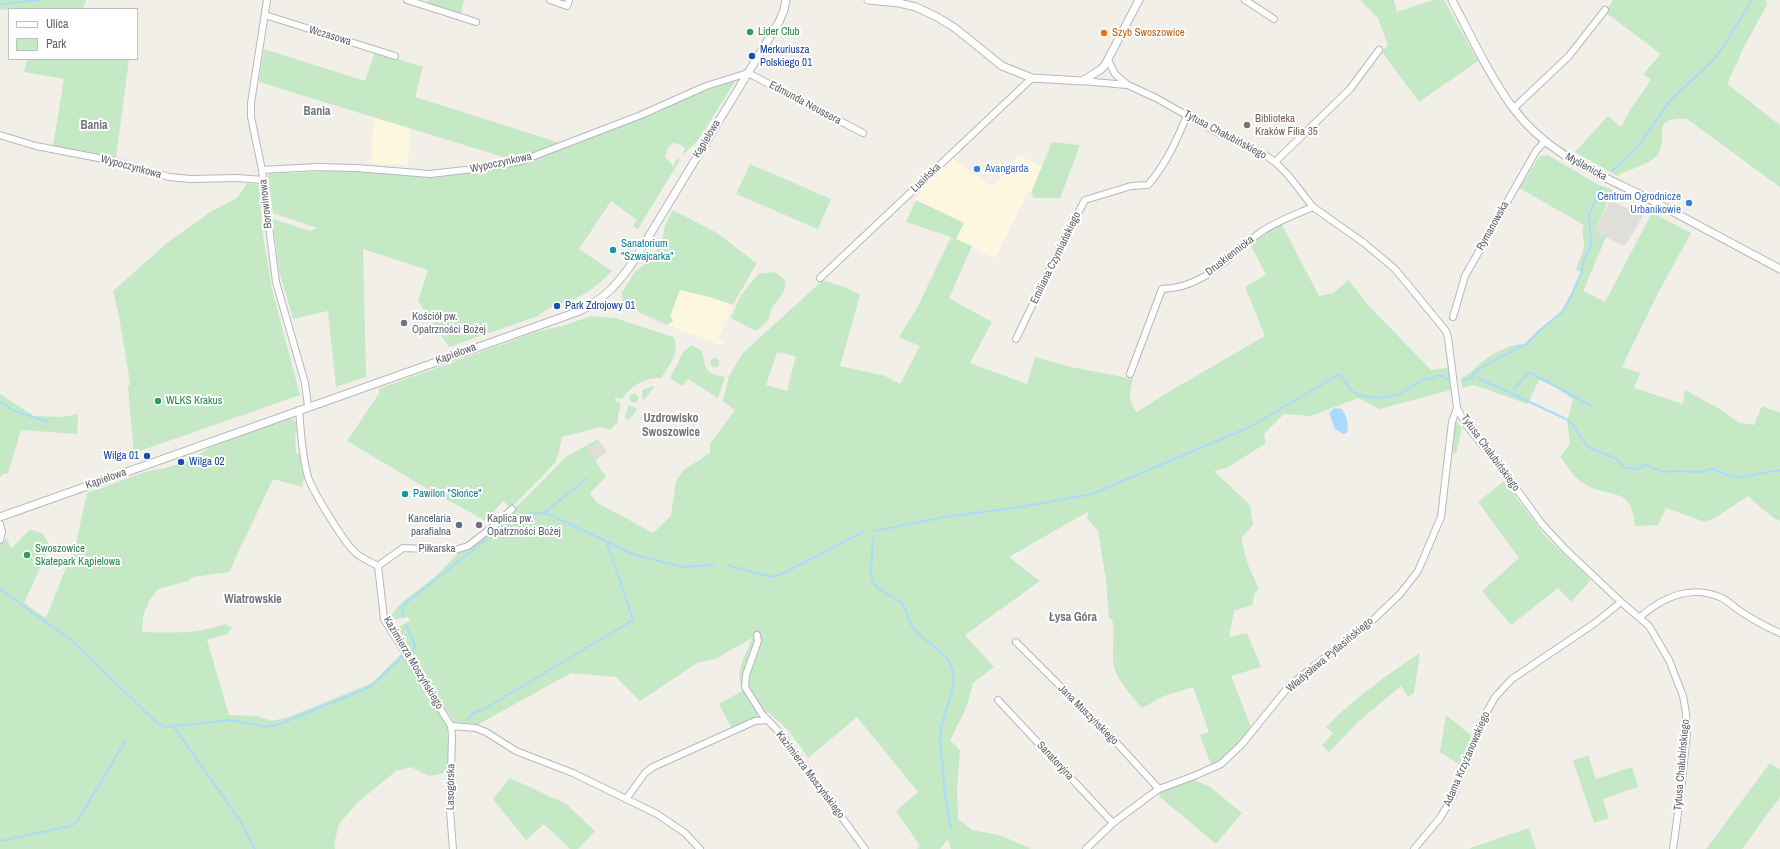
<!DOCTYPE html>
<html>
<head>
<meta charset="utf-8">
<style>
  body { margin:0 }
  #map { position:relative; width:1780px; height:849px; overflow:hidden; background:#f1efe8; font-family:"Archivo Narrow",sans-serif }
  canvas { display:block }
  .legend { position:absolute; left:8px; top:8px; width:130px; height:52px; box-sizing:border-box; background:#fff; border:1px solid #bfc1c3; margin:0; padding:5px 7px; list-style:none; font-size:12px; color:#5f6368 }
  .legend li { display:flex; align-items:center; gap:8px; height:20px }
  .legend b { width:20px; border:1px solid #bfc1c3 }
</style>
</head>
<body>
<div id="map">
<canvas width="1780" height="849"></canvas>
<ul class="legend">
<li><b style="height:5px;background:#fff"></b>Ulica</li>
<li><b style="height:11px;background:#c5e8c5"></b>Park</li>
</ul>
</div>
<script>
const c = document.querySelector('canvas').getContext('2d');
c.lineJoin = 'round';
function fill(path, color) { c.fillStyle = color; c.fill(path, 'evenodd'); }
function strokePath(path, color, width, dash) { c.strokeStyle = color; c.lineWidth = width; c.lineCap = dash ? 'butt' : 'round'; c.setLineDash(dash || []); c.stroke(path); }
function label(font, color, halo, rows, align = 'center') {
  c.font = font + ' "Archivo Narrow",sans-serif'; c.lineWidth = 4; c.setLineDash([]); c.textBaseline = 'middle'; c.strokeStyle = halo; c.fillStyle = color; for (const [text, x, y, turn = 0] of rows) {
    c.save(); c.translate(x, y); c.rotate((+turn || 0) * Math.PI / 180); c.textAlign = isNaN(turn) ? turn : align; if (halo) c.strokeText(text, 0, 0); c.fillText(text, 0, 0); c.restore();
  }
}
const commercial = new Path2D(`
  M 374,117 L 410,128 L 408,165 L 371,163 Z
  M 1018,155 L 1042,167 L 1031,193 L 1028,192 L 995,258 L 956,239 L 964,223 L 916,200 L 922,187 L 951,157 L 991,186 L 995,182 L 1003,177 Z
  M 680,290 L 710,297 L 733,305 L 718,339 L 724,342 L 722,345 L 667,325 L 673,321 L 670,316 Z`);
const industrial = new Path2D(`
  M 1610,200 L 1643,216 L 1625,246 L 1594,232 Z
  M 599,441 L 607,451 L 595,461 L 587,450 Z`);
const green = new Path2D(`
  M 0,0 L 86,0 L 83,9 L 9,9 L 9,10 L 0,9 Z
  M 428,0 L 464,0 L 461,14 L 427,4 Z
  M 1360,0 L 1394,0 L 1397,12 L 1433,0 L 1444,0 L 1478,61 L 1419,102 L 1382,52 L 1388,45 L 1378,18 Z
  M 1608,0 L 1766,0 L 1767,5 L 1745,45 L 1727,84 L 1780,125 L 1780,187 L 1687,119 C 1647,117 1670,139 1658,154 C 1649,166 1630,168 1617,176 L 1575,152 L 1608,116 L 1621,127 L 1632,107 L 1651,80 L 1643,74 L 1661,54 L 1605,12 L 1613,0 Z
  M 264,49 L 365,81 L 375,52 L 423,67 L 415,97 L 557,142 L 556,145 L 522,158 L 513,160 L 259,82 Z
  M 27,59 L 129,59 L 116,158 L 53,146 L 64,79 L 24,72 Z
  M 732,79 L 736,80 L 699,139 L 683,155 L 685,148 L 679,144 L 672,143 L 667,150 L 665,157 L 674,167 L 675,161 L 681,158 L 638,229 L 633,226 L 637,220 L 611,201 L 579,249 L 612,271 C 600,283 590,292 574,299 C 558,305 552,304 538,316 L 449,347 L 418,301 L 428,270 L 363,249 L 366,377 L 336,387 L 328,311 L 293,319 L 279,270 L 273,219 L 310,231 L 317,228 L 273,213 L 268,174 L 348,170 L 433,178 L 522,163 L 567,147 L 710,87 Z
  M 1052,142 L 1080,145 L 1060,198 L 1034,198 L 1031,193 Z
  M 1548,155 L 1597,184 L 1613,190 L 1594,232 L 1606,237 L 1583,291 L 1605,302 L 1652,213 L 1691,233 L 1657,295 L 1622,367 L 1640,373 L 1634,388 L 1683,404 L 1685,390 L 1718,408 L 1740,423 L 1754,425 L 1762,406 L 1780,413 L 1780,521 L 1772,517 L 1748,496 L 1718,516 L 1705,522 L 1666,508 L 1658,525 L 1635,526 C 1633,484 1608,500 1583,483 C 1574,478 1567,465 1560,457 L 1570,444 L 1567,421 L 1573,399 L 1554,386 L 1539,380 L 1528,404 L 1474,385 L 1462,388 L 1461,378 C 1471,374 1475,367 1483,361 C 1493,353 1512,343 1524,344 L 1563,310 L 1581,272 L 1576,270 C 1578,261 1584,252 1584,244 C 1584,236 1581,232 1584,225 L 1519,188 L 1540,156 Z
  M 750,164 L 831,199 L 818,229 L 736,194 Z
  M 247,183 L 259,185 L 263,235 L 272,289 L 300,395 L 134,453 L 128,388 L 130,383 L 119,316 L 113,291 L 167,243 L 212,211 L 238,197 Z
  M 916,200 L 964,223 L 956,239 L 972,246 L 949,298 L 992,322 L 970,363 L 1027,384 L 1035,357 L 1071,367 L 1133,379 C 1129,394 1128,399 1137,412 L 1165,394 L 1265,336 L 1245,287 L 1266,275 L 1250,244 L 1281,223 L 1319,296 L 1333,293 L 1349,280 L 1366,303 L 1431,370 L 1448,368 L 1451,390 L 1379,409 L 1358,398 L 1311,416 L 1284,414 L 1264,434 L 1266,443 L 1227,468 L 1214,471 L 1250,505 L 1253,525 L 1241,538 L 1248,565 L 1259,589 L 1255,592 L 1252,605 L 1234,611 L 1229,637 L 1247,633 L 1261,667 L 1231,676 L 1251,727 C 1238,745 1231,754 1211,765 L 1200,735 L 1209,732 L 1193,687 L 1164,696 L 1142,708 C 1133,697 1117,681 1114,666 C 1111,651 1116,635 1112,619 L 1109,619 L 1106,580 L 1098,531 L 1087,518 L 1089,511 L 1009,557 L 1040,581 L 965,635 L 994,667 L 973,683 L 967,706 L 950,740 L 960,750 L 957,790 L 958,819 L 972,830 L 999,835 L 1030,848 L 1029,849 L 951,849 L 948,839 L 940,849 L 917,849 L 920,846 L 896,811 L 918,792 L 857,717 L 808,758 L 789,731 L 768,712 L 732,729 L 719,704 L 744,690 C 732,672 747,655 752,638 L 715,659 L 697,663 L 640,701 L 616,677 L 571,673 L 477,725 L 454,722 L 416,664 L 414,658 L 398,632 C 399,625 404,623 410,621 L 408,617 L 390,620 L 389,618 L 400,604 L 436,576 L 461,550 L 510,513 L 516,521 L 517,521 L 512,511 L 566,457 L 598,439 L 599,441 L 588,450 L 606,477 L 590,493 L 596,502 L 653,533 L 671,516 L 676,481 L 684,470 L 710,453 L 710,444 L 735,410 L 723,401 L 729,376 L 743,353 L 823,280 L 852,290 L 860,295 L 840,366 L 885,376 L 900,384 L 920,346 L 899,337 L 917,308 L 951,237 L 906,222 ZM 777,352 L 796,356 L 787,391 L 766,385 Z
  M 673,210 L 717,233 L 756,263 L 758,261 L 733,305 L 710,297 L 680,290 L 670,316 L 673,321 L 667,325 L 623,305 L 622,292 L 635,272 L 652,258 L 662,242 L 665,225 Z
  M 775,272 C 797,284 779,296 772,308 C 770,312 770,317 768,320 C 765,324 760,328 756,331 L 731,318 L 740,297 L 758,274 Z
  M 591,316 L 615,318 L 673,337 C 682,349 668,368 661,378 C 644,378 632,385 622,399 L 615,398 L 615,401 L 621,403 L 618,415 L 618,422 L 610,430 L 600,427 L 562,437 L 558,456 L 555,463 L 511,508 L 503,501 L 486,521 L 426,488 L 347,441 L 380,392 L 378,389 L 536,332 L 562,326 Z
  M 691,345 L 702,351 C 706,370 705,373 725,377 L 718,398 L 688,379 L 682,386 L 670,378 L 684,351 Z
  M710.5 363a4.5 4.5 0 1 1 9 0a4.5 4.5 0 1 1-9 0Z
  M 653,386 L 654,387 L 644,400 L 642,398 L 642,390 Z
  M629.5 398a4.5 4.5 0 1 1 9 0a4.5 4.5 0 1 1-9 0Z
  M 0,394 L 34,416 L 63,417 L 78,414 L 77,434 L 21,430 L 8,473 L 1,475 L 0,479 Z
  M 628,406 L 635,407 L 637,410 L 628,421 L 625,418 Z
  M 287,419 L 293,419 L 296,422 L 297,433 L 295,434 L 296,453 L 299,453 L 304,478 L 302,487 L 273,479 L 229,572 L 193,577 L 188,581 L 158,589 L 149,601 L 143,616 L 142,632 C 170,633 198,634 225,624 L 232,628 L 227,634 L 207,640 L 229,715 L 257,716 L 272,721 L 289,717 L 372,683 L 403,652 L 447,726 L 449,768 L 441,774 L 429,776 L 411,767 L 396,771 L 358,802 L 339,824 L 334,844 L 335,849 L 0,849 L 0,545 L 7,538 L 11,549 L 30,529 L 43,534 L 50,546 L 24,603 L 46,618 L 76,543 L 87,493 L 148,471 L 166,468 L 187,461 L 208,449 L 209,446 Z
  M 1456,421 L 1462,428 L 1456,454 L 1452,451 Z
  M 1504,481 L 1545,536 L 1591,580 L 1571,602 L 1558,588 L 1511,625 L 1482,591 L 1519,558 L 1478,502 Z
  M 1420,653 L 1414,693 L 1408,697 L 1401,686 L 1359,721 L 1329,752 L 1322,745 L 1333,733 L 1326,727 C 1354,698 1387,675 1420,653 Z
  M 1446,715 L 1473,737 L 1463,767 L 1440,752 Z
  M 1588,755 L 1596,779 L 1632,767 L 1638,787 L 1603,799 L 1609,818 L 1594,823 L 1573,761 Z
  M 1770,763 L 1780,770 L 1780,797 L 1742,849 L 1706,849 Z
  M 510,778 L 566,804 L 595,831 L 578,849 L 570,849 L 544,824 L 526,840 L 493,799 Z
  M 1193,779 L 1210,787 L 1242,813 L 1216,844 L 1160,797 L 1159,793 Z
  M 1529,828 L 1536,849 L 1470,849 L 1470,848 Z`);
const water = new Path2D(`
  M 1334,408 L 1342,409 C 1347,417 1349,424 1347,433 L 1343,434 L 1335,429 L 1329,413 Z`);
const stream = new Path2D(`
  M 0,4 L 39,0
  M 1612,171 L 1637,148 L 1669,102 L 1713,60 L 1723,47 L 1752,0
  M 1478,378 L 1564,418 L 1573,424 L 1578,434 L 1588,447 L 1617,459 L 1623,467 C 1628,468 1634,470 1639,468 C 1643,466 1642,465 1645,465 C 1655,466 1659,475 1670,471 L 1700,472 L 1711,469 L 1728,475 L 1741,477 L 1780,470
  M 1463,381 L 1471,378 L 1475,372 L 1496,359 L 1526,344 L 1540,330 L 1562,312 L 1573,293 L 1582,271 L 1584,259 L 1591,246 L 1589,215 L 1601,188
  M 1515,388 L 1529,372 L 1590,405
  M 0,402 L 15,411 L 48,422
  M 544,513 L 586,479
  M 875,531 L 945,517 L 1021,507 L 1092,494 L 1250,427 L 1338,375 L 1342,377 L 1351,390 L 1358,395 L 1377,398 L 1398,395 L 1422,380 L 1434,378 L 1438,375 L 1443,376 L 1449,380
  M 873,538 L 871,572 L 873,583 L 879,589 L 901,602 L 907,612
  M 727,565 L 772,577 L 782,574 L 863,532
  M 0,589 L 71,640 L 157,723 L 165,727 L 230,720 L 267,727 L 280,724 L 370,687 L 402,657
  M 907,615 C 914,642 950,647 953,673 C 955,693 944,711 941,730 C 939,740 941,750 942,760 C 944,783 945,805 951,827
  M 403,617 L 402,608 L 406,603 L 502,527 L 518,517 L 526,514 L 544,513 L 553,516 L 635,555 L 682,567 L 714,565
  M 406,625 L 415,646 L 412,653
  M 467,720 L 472,714 L 486,708 L 633,620 L 607,543
  M 174,727 L 241,822 L 255,849
  M 0,841 L 71,826 L 78,820 L 126,740`);
const minor = new Path2D(`
  M 267,0 L 251,103 L 251,117 L 262,170 L 276,282 L 305,383 L 308,406
  M 407,0 L 476,22
  M 550,0 L 567,6 L 569,0
  M 1245,0 L 1274,19
  M 265,15 L 395,56
  M 1108,60 L 1115,74 L 1128,85 L 1156,98 L 1220,134 L 1265,155 L 1275,162 L 1288,175 L 1313,207 L 1364,243 L 1395,269 L 1446,331 L 1448,338 L 1457,408 L 1467,426 L 1502,469 L 1542,524 L 1565,549 L 1621,602 L 1649,626 L 1669,660 L 1683,696 L 1686,713 L 1687,732 L 1681,791 L 1673,849
  M 1082,81 L 1127,85
  M 1514,108 L 1569,56 L 1605,10
  M 0,135 L 36,146 L 114,161 L 169,177 L 191,179 L 236,178 L 264,180
  M 1275,162 L 1350,89 L 1379,50
  M 262,170 L 317,167 L 356,168 L 430,174 L 474,169 L 521,161 L 641,115 L 706,86 L 748,73 L 863,133
  M 820,278 L 1032,78
  M 1453,317 L 1465,276 L 1536,151 L 1545,141
  M 1016,339 L 1065,237 L 1085,200 L 1131,186 L 1148,185 C 1166,164 1177,140 1187,115
  M 1130,374 L 1162,289 C 1205,288 1228,256 1261,232 C 1277,221 1295,215 1313,207
  M 299,410 C 301,431 302,460 309,480 C 315,494 345,545 357,554 C 363,559 371,562 378,566 L 384,619 L 451,726 L 476,728 L 486,732 L 516,751 L 573,773 L 657,814 L 685,833 L 700,849
  M 0,524 L 2,531 L 0,540
  M 378,566 L 403,548 L 455,550 L 468,546 L 495,525 L 512,509
  M 1640,617 C 1663,597 1692,584 1722,598 C 1728,601 1734,607 1740,611 C 1752,619 1766,627 1780,633
  M 757,635 L 758,641 L 746,675 L 745,687 L 762,714 L 781,734 L 865,849
  M 1016,642 L 1114,740 L 1159,789
  M 998,700 L 1113,823
  M 451,726 L 452,736 L 450,811 L 453,849
  M 626,799 L 645,773 L 653,767 L 755,721 L 768,720
  M 1086,849 L 1113,823 L 1149,796 L 1159,789 L 1194,776 L 1221,764 L 1242,744 L 1289,686 L 1374,619 L 1400,594 L 1418,571 L 1441,517 L 1452,422 L 1457,408
  M 1414,849 L 1440,818 L 1453,796 L 1481,723 L 1495,697 L 1512,679 L 1595,623 L 1621,602`);
const tertiary = new Path2D(`
  M 868,0 L 899,3 L 916,7 L 937,17 L 955,28 L 1002,66 L 1032,78 L 1082,81 L 1100,70 L 1105,65 L 1139,0
  M 1452,0 C 1471,36 1489,75 1513,108 C 1550,157 1600,174 1651,200 C 1694,223 1737,246 1780,269
  M 0,517 L 577,312 C 603,301 619,283 635,259 L 779,22 L 784,10 L 786,0`);
const markers = [
  [750,32,4,"#2e9e5b"],
  [1104,33,4,"#e8710a"],
  [752,56,4,"#1a4fb4"],
  [1247,125,4,"#8d6e63"],
  [977,169,4,"#3f7fe0"],
  [1689,203,4,"#3f7fe0"],
  [613,250,4,"#0f9aa8"],
  [557,306,4,"#1a4fb4"],
  [404,323,4,"#6b7280"],
  [158,401,4,"#2e9e5b"],
  [147,456,4,"#1a4fb4"],
  [181,462,4,"#1a4fb4"],
  [405,494,4,"#0f9aa8"],
  [459,525,4,"#5c6f8a"],
  [479,525,4,"#6b7280"],
  [27,555,4,"#2e9e5b"]
];
const leisureNames = [
  ["Lider Club",758,32],
  ["WLKS Krakus",166,401],
  ["Swoszowice",35,549],
  ["Skatepark Kąpielowa",35,562]
];
const foodNames = [
  ["Szyb Swoszowice",1112,33]
];
const streetNames = [
  ["Wczasowa",330,36,17],
  ["Edmunda Neussera",805,103,28],
  ["Tytusa Chałubińskiego",1225,135,28],
  ["Kąpielowa",707,139,-59],
  ["Wypoczynkowa",501,163,-12],
  ["Wypoczynkowa",131,167,15],
  ["Myślenicka",1586,167,29],
  ["Lusińska",926,178,-44],
  ["Borowinowa",266,204,-96],
  ["Rymanowska",1493,226,-61],
  ["Druskiennicka",1230,256,-38],
  ["Emiliana Czyrniańskiego",1056,258,-64],
  ["Kąpielowa",456,354,-20],
  ["Tytusa Chałubińskiego",1490,453,54],
  ["Kąpielowa",106,479,-19],
  ["Piłkarska",437,549],
  ["Władysława Pytlasińskiego",1330,655,-40],
  ["Kazimierza Moszyńskiego",413,663,59],
  ["Jana Muszyńskiego",1088,715,45],
  ["Adama Krzyżanowskiego",1467,759,-67],
  ["Sanatoryjna",1055,761,47],
  ["Tytusa Chałubińskiego",1682,765,-85],
  ["Kazimierza Moszyńskiego",810,775,53],
  ["Lasogórska",451,787,-89]
];
const transitNames = [
  ["Merkuriusza",760,50],
  ["Polskiego 01",760,63],
  ["Park Zdrojowy 01",565,306],
  ["Wilga 01",139,456,"right"],
  ["Wilga 02",189,462]
];
const educationNames = [
  ["Biblioteka",1255,119],
  ["Kraków Filia 35",1255,132]
];
const shopNames = [
  ["Avangarda",985,169],
  ["Centrum Ogrodnicze",1681,197,"right"],
  ["Urbanikowie",1681,210,"right"]
];
const cultureNames = [
  ["Sanatorium",621,244],
  ["\"Szwajcarka\"",621,257],
  ["Pawilon \"Słońce\"",413,494]
];
const worshipNames = [
  ["Kościół pw.",412,317],
  ["Opatrzności Bożej",412,330],
  ["Kaplica pw.",487,519],
  ["Opatrzności Bożej",487,532]
];
const serviceNames = [
  ["Kancelaria",451,519],
  ["parafialna",451,532]
];
const neighbourhoodNames = [
  ["Bania",317,112],
  ["Bania",94,126],
  ["Uzdrowisko",671,419],
  ["Swoszowice",671,433],
  ["Wiatrowskie",253,600],
  ["Łysa Góra",1073,618]
];
fill(commercial, '#fef7e0');
fill(industrial, '#e0deda');
fill(green, '#c5e8c5');
fill(water, '#aadaff');
strokePath(stream, '#aadaff', 2);
strokePath(minor, '#b5b8bc', 8);
strokePath(tertiary, '#b5b8bc', 9);
strokePath(minor, '#fff', 6);
strokePath(tertiary, '#fff', 7);
for (const [x, y, r, color] of markers) { const dot = new Path2D(); dot.arc(x, y, r, 0, 2 * Math.PI); c.fillStyle = color; c.fill(dot); strokePath(dot, '#fff', 1.5); }
label('11px', '#27864d', '#fff', leisureNames, 'left');
label('11px', '#c56008', '#fff', foodNames, 'left');
label('11px', '#5f6368', '#fff', streetNames);
label('11px', '#164399', '#fff', transitNames, 'left');
label('11px', '#785e54', '#fff', educationNames, 'left');
label('11px', '#366cbe', '#fff', shopNames, 'left');
label('11px', '#0d838f', '#fff', cultureNames, 'left');
label('11px', '#5b616d', '#fff', worshipNames, 'left');
label('11px', '#4e5e75', '#fff', serviceNames, 'right');
label('bold 12px', '#70757a', '#fff', neighbourhoodNames);
</script>
</body>
</html>
